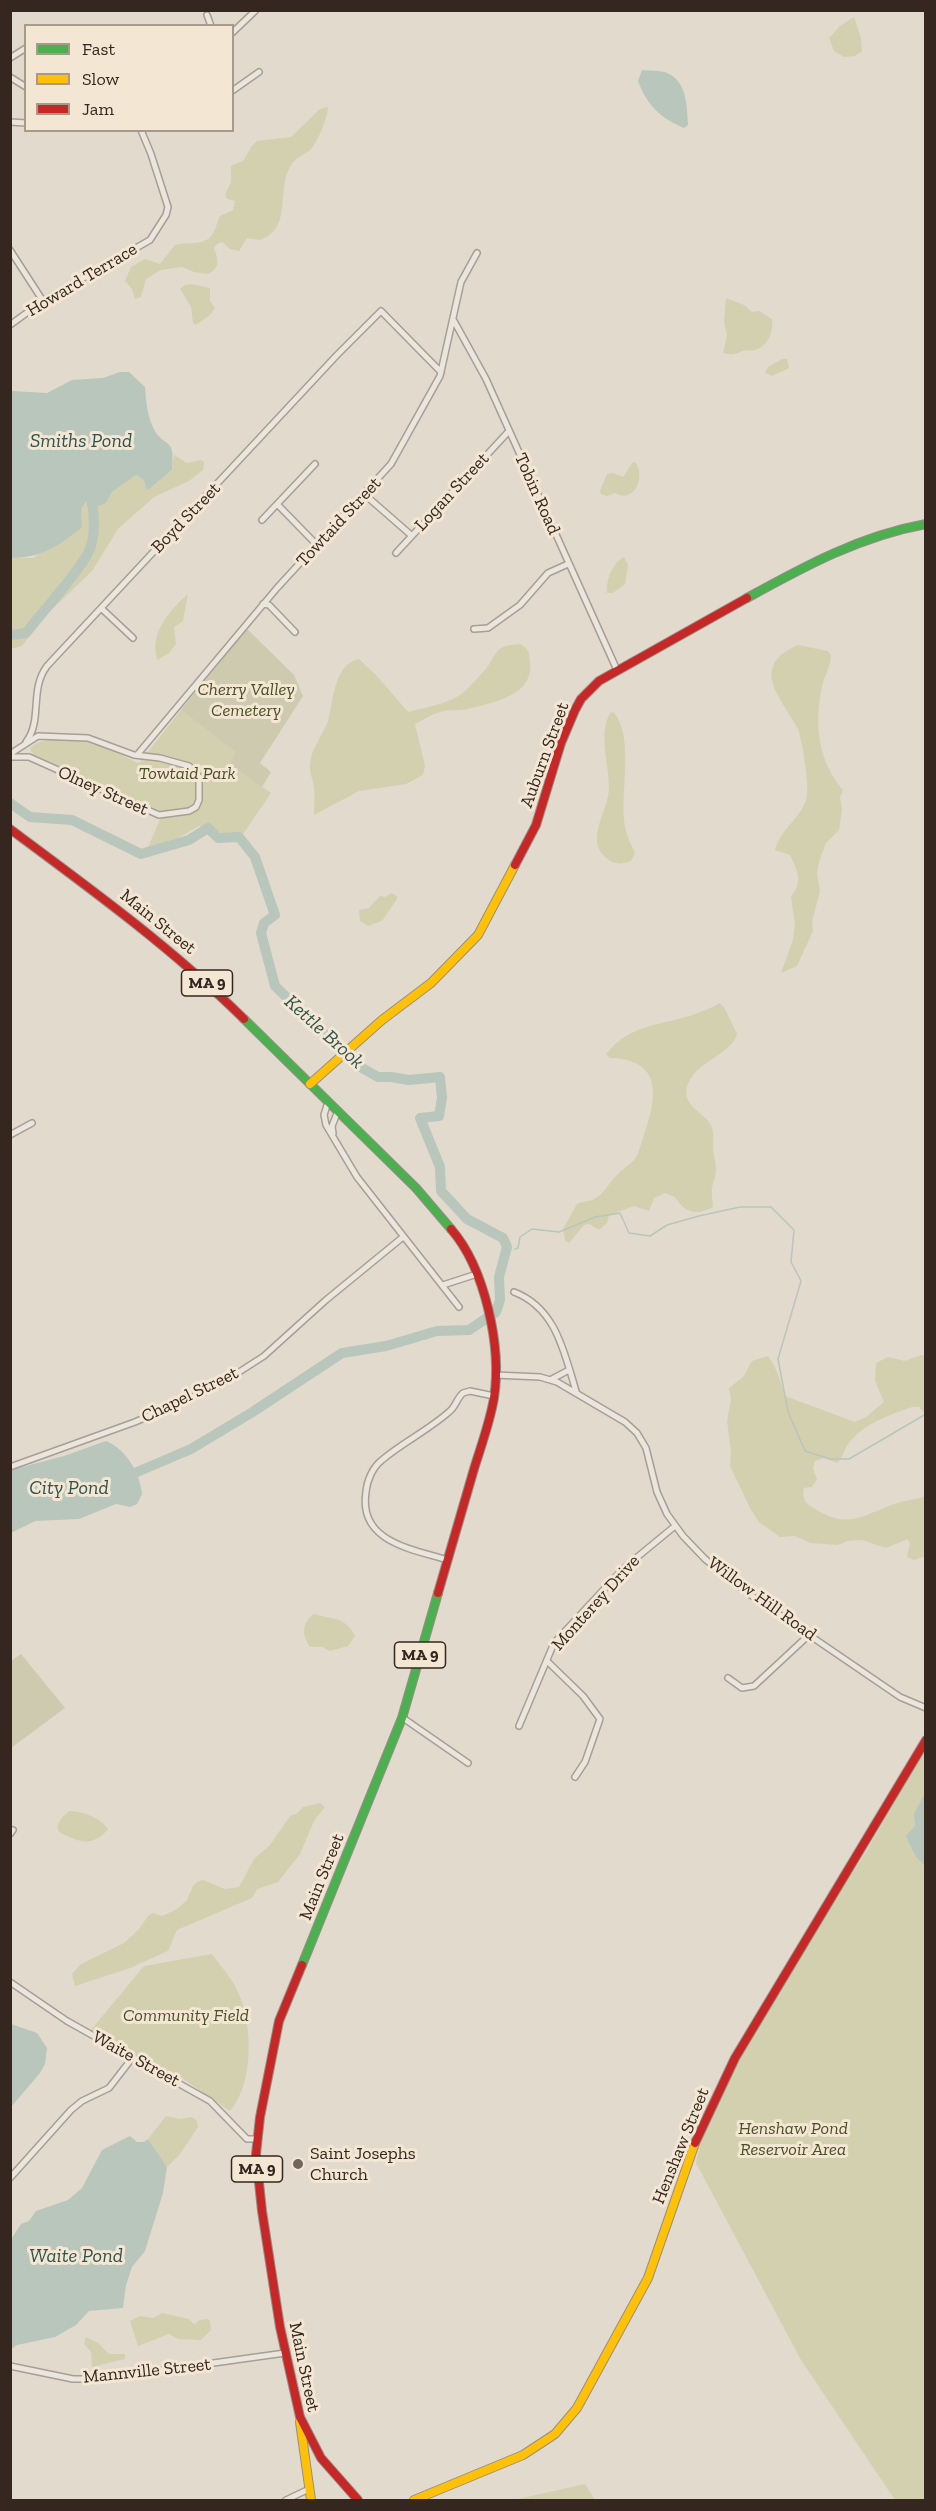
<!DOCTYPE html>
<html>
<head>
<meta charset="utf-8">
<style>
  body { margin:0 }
  #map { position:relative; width:936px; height:2511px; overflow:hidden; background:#e2dacd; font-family:"Zilla Slab",serif }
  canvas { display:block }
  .frame { position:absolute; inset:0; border:12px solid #35271f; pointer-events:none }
  .legend { position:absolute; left:24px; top:24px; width:210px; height:108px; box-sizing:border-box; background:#f3e6d3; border:2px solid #a79a8b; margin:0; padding:8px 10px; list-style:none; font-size:18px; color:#35271f }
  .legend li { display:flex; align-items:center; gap:12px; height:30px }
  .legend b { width:30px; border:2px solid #a79a8b }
</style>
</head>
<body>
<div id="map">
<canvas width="936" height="2511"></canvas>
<div class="frame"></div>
<ul class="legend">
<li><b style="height:8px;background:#4caf50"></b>Fast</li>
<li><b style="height:8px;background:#ffc107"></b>Slow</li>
<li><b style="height:8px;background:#c62828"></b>Jam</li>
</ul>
</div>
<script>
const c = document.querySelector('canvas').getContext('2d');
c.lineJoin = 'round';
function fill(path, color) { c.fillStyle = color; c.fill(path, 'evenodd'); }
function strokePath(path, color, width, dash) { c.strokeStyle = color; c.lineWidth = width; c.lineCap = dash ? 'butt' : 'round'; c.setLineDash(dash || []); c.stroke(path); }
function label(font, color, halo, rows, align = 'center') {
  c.font = font + ' "Zilla Slab",serif'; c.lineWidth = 6; c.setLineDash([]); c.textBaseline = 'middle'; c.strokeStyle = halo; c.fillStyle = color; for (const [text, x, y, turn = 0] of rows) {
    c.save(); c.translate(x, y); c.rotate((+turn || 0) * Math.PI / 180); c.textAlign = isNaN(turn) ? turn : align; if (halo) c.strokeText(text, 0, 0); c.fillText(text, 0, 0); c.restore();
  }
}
const green = new Path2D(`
  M 854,17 L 861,38 L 862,51 L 855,56 L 844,57 L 834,51 L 829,38 L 840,26 Z
  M 328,107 C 328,117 318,141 311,149 C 304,155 294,158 290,167 C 276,192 293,228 260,240 L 247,238 L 239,251 L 230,249 L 222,242 L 217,244 L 214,248 C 218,259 221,268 208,274 L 194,272 L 182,267 L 161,270 L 146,279 L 141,297 L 135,299 L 132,289 L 125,281 L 131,267 L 145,259 L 160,264 L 175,245 C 187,241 203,247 212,235 C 216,229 217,222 220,216 L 233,210 L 235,201 L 227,199 L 225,195 L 231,182 L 231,166 L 244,160 L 251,147 L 257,141 L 291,137 L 320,109 Z
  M 191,284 L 210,288 L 210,301 L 215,308 L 211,314 L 196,325 L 193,323 L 191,307 L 180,289 L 185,285 Z
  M 726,298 L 744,305 L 752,312 L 759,311 L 772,319 C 774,330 768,347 755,350 C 752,351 749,350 746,350 C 736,353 734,356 723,353 L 727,335 L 724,322 Z
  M 782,359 L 787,359 L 789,368 L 772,376 L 765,373 L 768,367 Z
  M 174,455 L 187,463 L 201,460 L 204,462 L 203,470 L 189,481 L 154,497 L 118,529 L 92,571 L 45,616 L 22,646 L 11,649 L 11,558 L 33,558 L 81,527 L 83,503 L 89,500 L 97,506 L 106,503 L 112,492 L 136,475 L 144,480 L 148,490 L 172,470 Z
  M 635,462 C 646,475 635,505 615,493 L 607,496 L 601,494 L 600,491 L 607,474 L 613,473 L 623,477 L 632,463 Z
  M 624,557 L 628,565 L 625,584 L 613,593 L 607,593 C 606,580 612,563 624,557 Z
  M 188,594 L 183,621 L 174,627 L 176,644 L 169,653 L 157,660 C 150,632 168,612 188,594 Z
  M 520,644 C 529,649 529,652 530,662 C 534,696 494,702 468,709 C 459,711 449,709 440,712 C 432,714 423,720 415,724 L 425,766 L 423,775 L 406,784 L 359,791 L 314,815 C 314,806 315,796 314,787 C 313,780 309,772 310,764 C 311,748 323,736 328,721 C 334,700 333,665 359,659 L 376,675 L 408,712 C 426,707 451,704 465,691 C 472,684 482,674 488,666 C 499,649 497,646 520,644 Z
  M 798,645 L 828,651 L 831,655 C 831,666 824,676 822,687 C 814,724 818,761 843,790 L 840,797 L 842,809 L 839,830 L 826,843 L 819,862 L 817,873 L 820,891 L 812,922 L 813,931 L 797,966 L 781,973 L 793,940 L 795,924 L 791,897 C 803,881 798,872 790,855 L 775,850 C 780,828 804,817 807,795 C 809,784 802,737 797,727 C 780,697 749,666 798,645 Z
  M 181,710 L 237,752 L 230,764 L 271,793 L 243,834 L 222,833 L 199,826 L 164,846 L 147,850 L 163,812 L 33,754 L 30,749 C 39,733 89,740 105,746 C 117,751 126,759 139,763 Z
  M 613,712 C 634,733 621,790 624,818 C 624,829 630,843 635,853 L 631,861 C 624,864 616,865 609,860 C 582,841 609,812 609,787 C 609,763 598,736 610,713 Z
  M 391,893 L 397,896 L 397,899 L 382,921 L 368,926 L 360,921 L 359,910 L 369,908 L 380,896 L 385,897 Z
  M 719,1003 L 724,1007 L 737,1034 C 733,1052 701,1061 691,1078 C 674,1106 708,1112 712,1128 C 714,1134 713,1141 713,1147 C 713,1155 716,1162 716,1170 C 716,1176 713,1182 712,1188 C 711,1194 713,1201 713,1207 C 696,1216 685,1213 675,1197 L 665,1193 L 654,1198 L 649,1211 L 634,1206 L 609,1215 L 607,1223 L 599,1230 L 589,1224 L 584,1225 L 569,1243 L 565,1240 L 563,1229 L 577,1204 C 582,1201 589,1202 594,1199 C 603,1195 609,1183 616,1176 C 621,1170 628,1166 634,1160 C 639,1155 641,1142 644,1135 C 658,1096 662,1059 610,1058 L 606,1054 C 631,1022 664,1026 698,1013 C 705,1010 713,1008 719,1003 Z
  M 921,1355 L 925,1355 L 925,1414 L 919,1407 L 912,1407 C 890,1415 864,1423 849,1443 C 844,1449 843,1458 837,1463 L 824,1458 L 815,1461 L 813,1469 L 817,1479 L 812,1487 L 804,1488 C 802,1497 804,1502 812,1507 C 847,1530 859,1517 894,1504 C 905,1500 915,1500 925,1496 L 925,1556 L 914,1560 L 907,1557 L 910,1544 L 908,1539 L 886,1548 L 862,1540 L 848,1541 L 838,1545 L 811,1543 L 794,1536 L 780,1537 L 759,1522 L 750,1508 L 730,1466 L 731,1451 L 727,1421 L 731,1400 L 729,1388 L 743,1377 L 752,1361 L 768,1356 C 777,1368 781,1383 785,1396 L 855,1422 L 866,1417 L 884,1402 L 875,1381 L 876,1363 L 888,1357 L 905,1361 Z
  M 314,1614 C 333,1620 345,1616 355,1636 L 348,1646 L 330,1651 L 322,1647 L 310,1647 C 302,1635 301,1623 314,1614 Z
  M 925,1748 L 925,2500 L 895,2500 L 801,2360 L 696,2163 L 702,2135 L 727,2078 L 812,1934 L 866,1852 Z
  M 320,1803 L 325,1807 L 314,1821 L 300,1854 L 278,1882 L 257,1889 L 252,1898 L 177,1930 L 168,1951 L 130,1968 L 75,1986 L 72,1974 L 81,1964 L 124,1943 L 138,1930 L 149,1915 L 153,1913 L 162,1916 L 177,1909 L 187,1900 L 193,1886 L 197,1882 L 203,1880 L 225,1889 L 239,1887 L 254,1859 L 270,1845 L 290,1816 L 296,1814 L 303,1807 Z
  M 69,1811 C 82,1811 101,1818 108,1829 C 93,1848 78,1842 59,1832 C 55,1822 63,1817 69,1811 Z
  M 212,1954 C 220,1965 230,1976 236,1988 C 253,2020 255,2082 230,2111 L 182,2078 L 91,2030 L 144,1966 Z
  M 166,2116 L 180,2119 L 192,2117 L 197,2121 L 198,2127 L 180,2154 L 167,2167 L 148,2139 Z
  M 162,2313 L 189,2319 L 194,2324 L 200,2320 L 208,2319 L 210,2321 L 211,2330 L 201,2340 L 178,2339 L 169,2334 L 138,2346 L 130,2321 L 140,2316 L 153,2318 Z
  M 86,2337 L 98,2343 L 109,2354 L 125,2354 L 125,2359 L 92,2367 L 91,2352 L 84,2344 Z
  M 585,2484 L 595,2500 L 518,2499 Z`);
const cemetery = new Path2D(`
  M 246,628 L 294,675 L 303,696 L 260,763 L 271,772 L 262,787 L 230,764 L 236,752 L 181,710 Z
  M 21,1654 L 65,1708 L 11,1748 L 11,1661 Z`);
const water = new Path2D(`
  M 642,70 C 650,71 660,70 667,73 C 687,81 687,107 688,125 L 684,128 C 660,118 647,105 638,81 Z
  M 120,372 L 129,372 L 145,387 C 146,400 147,413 152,425 C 163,451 176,433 172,470 L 148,490 L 146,488 L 144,480 L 136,475 L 112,492 L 106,503 L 98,506 L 89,500 C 79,504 82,517 82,527 C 59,546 41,558 11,558 L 11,391 L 47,393 L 72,380 L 103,378 Z
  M 106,1441 C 126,1449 140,1473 142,1494 L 137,1504 L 130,1507 L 116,1504 L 79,1519 L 35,1521 L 11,1533 L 11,1470 L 64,1456 Z
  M 925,1793 L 925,1866 L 916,1857 L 906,1836 L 915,1826 L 914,1814 Z
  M 11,2024 L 37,2033 L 47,2048 L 45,2064 L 40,2073 L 11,2107 Z
  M 130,2136 L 137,2142 L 144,2142 L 148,2139 L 167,2167 L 163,2193 L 145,2251 L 132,2267 L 126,2285 L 123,2308 L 89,2311 L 76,2325 L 55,2337 L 17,2345 L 11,2349 L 12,2238 L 21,2224 L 29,2221 L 36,2211 L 68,2200 L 82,2188 L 102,2150 Z`);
const stream = new Path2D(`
  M 507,1247 L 511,1249
  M 515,1249 L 518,1248 L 520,1237 L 532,1229 L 559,1232 L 595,1217 L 620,1213 L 629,1233 L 650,1236 L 667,1225 L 699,1216 L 740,1207 L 771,1207 L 794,1230 L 791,1262 L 801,1281 L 778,1359 L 788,1412 L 805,1451 L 830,1459 L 849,1459 L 926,1414`);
const river = new Path2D(`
  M 10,635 L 26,633 C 44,610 73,579 87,555 C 97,538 95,507 88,490
  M 10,803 L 30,817 L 72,820 L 141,854 L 189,840 L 208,828 L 218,838 L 239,837 L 255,857 L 275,915 L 264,923 L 261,933 L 275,986 L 355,1064 L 378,1077 L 391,1077 L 409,1080 L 440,1077 L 442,1098 L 439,1116 L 420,1118 L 440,1167 L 441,1191 L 467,1219 L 503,1238 L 507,1247 L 499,1277 L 500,1300 L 496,1312 L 469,1330 L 437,1331 L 386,1346 L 342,1353 L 251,1413 L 191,1449 L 137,1472`);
const street = new Path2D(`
  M 207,15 L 211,26
  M 232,33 L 256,10
  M 10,58 L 26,48
  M 10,77 L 26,87
  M 232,91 L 259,72
  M 10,122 L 26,123
  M 10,250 L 43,301
  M 454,321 L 486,379 L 617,670
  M 10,325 L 43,301 L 150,240 L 166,215 L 168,207 L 151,154 L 141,130
  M 364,494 L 411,535
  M 278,505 L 317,545
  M 262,520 L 315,464
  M 396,553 L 509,431
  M 263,604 L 269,605 L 295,632
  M 101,608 L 133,638
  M 474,629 L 488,628 L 520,605 L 548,573 L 568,564
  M 26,742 C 43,720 29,690 47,666 L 337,355 L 381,311 L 441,372
  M 10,754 L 38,736 L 88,738 L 134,755 L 160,758 L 189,766 L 199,777 L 199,800 L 196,807 L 189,811 L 159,815 L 29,757 L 10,757
  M 137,755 L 277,588 L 391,464 L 440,376 L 461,282 L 477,253
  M 328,1102 L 324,1115 L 326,1125 L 357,1177 L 459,1307
  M 333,1133 L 332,1126 L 338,1111
  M 10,1135 L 32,1123
  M 443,1285 L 477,1274
  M 514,1292 C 556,1308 564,1352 576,1391
  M 495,1375 L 540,1377 L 557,1382 L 625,1422 L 637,1433 L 646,1448 L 657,1492 L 667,1514 L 683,1536 L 705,1559 L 749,1594 L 900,1697 L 926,1708
  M 552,1379 L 569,1370
  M 10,1467 L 135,1422 L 219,1385 L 264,1356 L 326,1300 L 403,1237
  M 448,1560 C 412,1549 358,1542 366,1492 C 367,1480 373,1467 382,1460 C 403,1442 429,1430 450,1411 C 456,1406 457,1398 463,1393 L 470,1391 L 494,1396
  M 547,1661 L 583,1696 L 600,1719 L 585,1762 L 575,1777
  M 728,1678 L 742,1688 L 754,1686 L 810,1634
  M 403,1718 L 468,1763
  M 519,1726 L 554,1643 L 624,1568 L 675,1526
  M 10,1834 L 13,1830
  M 10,1982 L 67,2021 L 210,2101 L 247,2139 L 257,2139
  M 10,2178 L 71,2110 L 82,2101 L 109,2088 L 133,2057
  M 10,2366 L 73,2379 L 99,2379 L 285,2353
  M 286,2500 L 309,2489`);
const fast = new Path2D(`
  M 747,598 C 805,566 860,536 926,524
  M 244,1019 L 416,1188 L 451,1229
  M 302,1965 L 402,1718 L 438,1593`);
const slow = new Path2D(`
  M 310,1084 L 382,1020 L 431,983 L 478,935 L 515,865
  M 300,2422 L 311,2500
  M 414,2500 L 523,2455 L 555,2434 L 577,2408 L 648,2278 L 695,2143`);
const jam = new Path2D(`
  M 10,829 C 91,889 172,948 244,1019
  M 515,865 L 536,825 L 561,743 L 575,710 L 581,699 L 599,681 L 747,598
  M 438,1593 C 450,1552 462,1510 474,1469 C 481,1446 490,1422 494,1398 C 502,1347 485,1268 451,1229
  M 302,1965 L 279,2021 L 260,2117 L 256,2154 L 262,2211 L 280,2327 L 300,2417 L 321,2458 L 358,2500
  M 695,2143 L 735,2058 L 926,1740`);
const markers = [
  [298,2164,6,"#72665c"]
];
const shields = [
  [207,983,51],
  [420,1655,51],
  [257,2169,51]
];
const shieldNames = [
  ["MA 9",207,983],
  ["MA 9",420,1655],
  ["MA 9",257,2169]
];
const streetNames = [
  ["Howard Terrace",82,280,-31],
  ["Logan Street",452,492,-47],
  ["Tobin Road",537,494,66],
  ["Boyd Street",186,518,-46],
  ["Towtaid Street",339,522,-47],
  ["Auburn Street",545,755,-70],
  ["Olney Street",103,791,24],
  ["Main Street",158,922,39],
  ["Chapel Street",190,1395,-26],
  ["Willow Hill Road",762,1599,36],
  ["Monterey Drive",596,1603,-48],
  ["Main Street",322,1877,-68],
  ["Waite Street",136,2059,29],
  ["Henshaw Street",681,2146,-68],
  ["Main Street",304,2367,78],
  ["Mannville Street",147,2371,-6]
];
const parkNames = [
  ["Cherry Valley",246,690],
  ["Cemetery",246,711],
  ["Towtaid Park",187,774],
  ["Community Field",186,2016],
  ["Henshaw Pond",793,2129],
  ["Reservoir Area",793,2150]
];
const poiNames = [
  ["Saint Josephs",310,2154],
  ["Church",310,2175]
];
const waterNames = [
  ["Smiths Pond",81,441],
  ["Kettle Brook",324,1032,42],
  ["City Pond",69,1488],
  ["Waite Pond",76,2256]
];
fill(green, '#d3d0b0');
fill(cemetery, '#cdcab0');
fill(water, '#b8c6bc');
strokePath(stream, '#b8c6bc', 1.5);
strokePath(river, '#b8c6bc', 10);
strokePath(street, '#a79f96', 8);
strokePath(fast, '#978f86', 10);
strokePath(slow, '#978f86', 10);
strokePath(jam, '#978f86', 10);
strokePath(street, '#eae6de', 5);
strokePath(fast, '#4caf50', 8);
strokePath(slow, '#ffc107', 8);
strokePath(jam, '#c62828', 8);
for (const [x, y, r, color] of markers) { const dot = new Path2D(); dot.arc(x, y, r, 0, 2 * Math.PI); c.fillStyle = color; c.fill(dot); strokePath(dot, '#f3e6d3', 2); }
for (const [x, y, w] of shields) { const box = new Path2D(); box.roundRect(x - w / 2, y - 13, w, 26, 4.5); c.fillStyle = '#f3e6d3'; c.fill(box); strokePath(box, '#35271f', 1.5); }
label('bold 16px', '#35271f', null, shieldNames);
label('18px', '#35271f', '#f3e6d3', streetNames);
label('italic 18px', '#4a5027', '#f3e6d3', parkNames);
label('18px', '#35271f', '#f3e6d3', poiNames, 'left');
label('italic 20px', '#2f544e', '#f3e6d3', waterNames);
</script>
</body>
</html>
